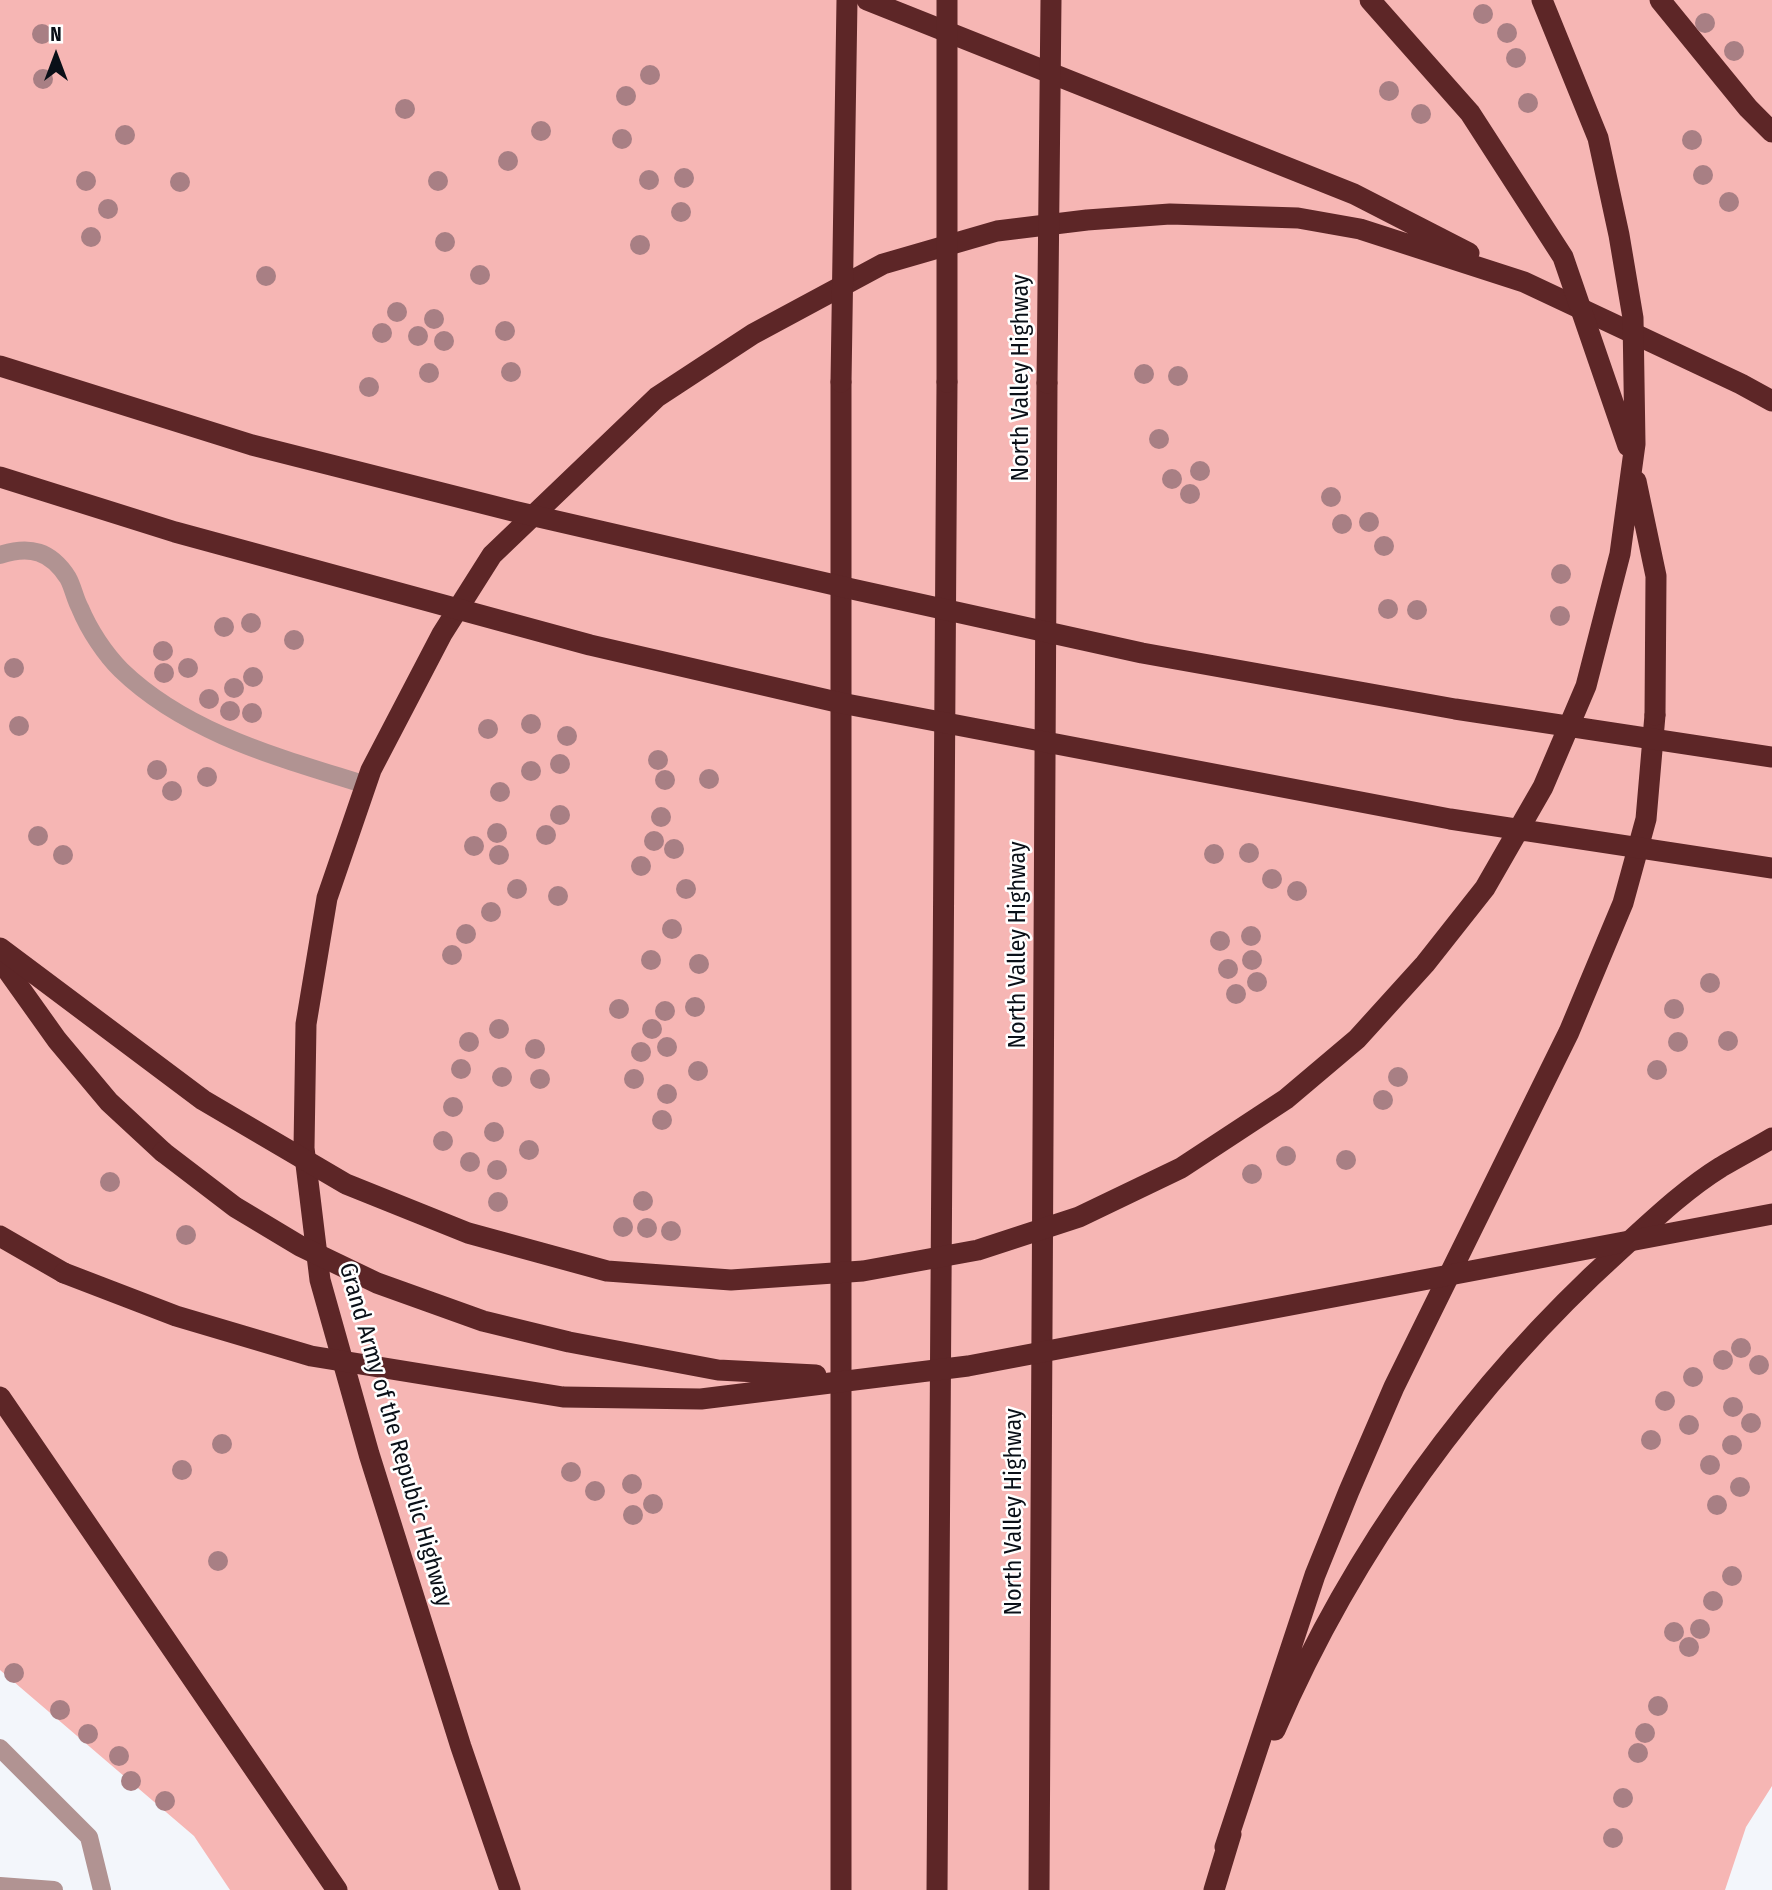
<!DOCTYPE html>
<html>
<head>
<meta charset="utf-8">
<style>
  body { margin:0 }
  #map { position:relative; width:1772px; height:1890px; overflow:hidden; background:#f3f6fb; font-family:"Fira Sans Condensed",sans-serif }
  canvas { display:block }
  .north { position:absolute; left:21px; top:21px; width:70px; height:70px; -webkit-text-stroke:5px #fff; paint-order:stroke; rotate:0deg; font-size:19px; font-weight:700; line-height:28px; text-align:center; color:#0a1018 }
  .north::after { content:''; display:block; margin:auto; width:24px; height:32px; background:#0a1018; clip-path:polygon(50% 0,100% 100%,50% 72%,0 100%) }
</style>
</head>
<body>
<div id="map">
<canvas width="1772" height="1890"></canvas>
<div class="north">N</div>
</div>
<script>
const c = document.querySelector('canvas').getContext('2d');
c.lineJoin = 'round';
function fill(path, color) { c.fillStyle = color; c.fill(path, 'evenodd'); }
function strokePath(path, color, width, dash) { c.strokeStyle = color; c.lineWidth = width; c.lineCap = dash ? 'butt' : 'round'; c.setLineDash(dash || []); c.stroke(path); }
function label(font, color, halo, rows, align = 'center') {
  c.font = font + ' "Fira Sans Condensed",sans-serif'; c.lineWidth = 5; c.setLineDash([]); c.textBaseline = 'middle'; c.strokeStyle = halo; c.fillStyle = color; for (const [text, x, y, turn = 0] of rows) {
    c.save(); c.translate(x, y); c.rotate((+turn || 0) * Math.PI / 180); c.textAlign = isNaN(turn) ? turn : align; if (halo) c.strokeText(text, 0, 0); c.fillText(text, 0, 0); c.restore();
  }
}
const green = new Path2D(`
  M 0,0 L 1772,0 L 1772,1786 L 1746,1827 L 1725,1890 L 230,1890 L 194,1836 L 0,1670 Z`);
const service = new Path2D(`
  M 0,555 C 30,545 51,551 68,578 C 73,587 75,599 80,608 C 89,630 105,654 121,670 C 187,734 281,758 366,785
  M 0,1748 L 89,1837 L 102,1890`);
const minor = new Path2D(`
  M 0,1886 L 54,1890`);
const motorway = new Path2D(`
  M 867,0 L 1354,194 L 1469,253
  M 1660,0 L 1748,108 L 1772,132
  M 0,960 L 57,1040 L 109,1102 L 163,1152
  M 0,1236 L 64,1273
  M 0,1397 L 337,1890
  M 1275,1730 C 1353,1549 1473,1383 1619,1251 C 1651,1222 1684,1190 1721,1167 C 1738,1157 1755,1148 1772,1138
  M 1225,1847 L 1315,1575 L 1349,1491 L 1394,1387 L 1569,1032 L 1623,903 L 1646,819 L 1655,715
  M 510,1890 L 461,1747 L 369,1454 L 320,1280 L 304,1148 L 306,1024 L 327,898 L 371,770 L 442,634 L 492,555 L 657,397 L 753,334 L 883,264 L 997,231 L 1087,220 L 1170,214 L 1298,218 L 1360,229 L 1524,282 L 1741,384 L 1772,401
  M 841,1890 L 841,382
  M 937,1890 L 947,382
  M 1039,1890 L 1047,383
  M 1214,1890 L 1231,1834`);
const motorwayBridge = new Path2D(`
  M 1370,0 L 1470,113 L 1563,257 L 1628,446
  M 0,366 L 252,445 L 513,511 L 852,589 L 1142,653 L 1455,709 L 1772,757
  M 841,382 L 847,0
  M 947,382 L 947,0
  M 1047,383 L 1051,0
  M 0,477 L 175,532 L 590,645 L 841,703 L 1450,819 L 1772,868
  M 1636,481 L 1656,576 L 1655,715
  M 0,948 L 203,1100 L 346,1184 L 468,1233 L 607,1271 L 731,1280 L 863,1271 L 978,1250 L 1079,1217 L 1181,1168 L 1286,1099 L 1357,1039 L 1425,964 L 1485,888 L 1543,787 L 1586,686 L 1620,554 L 1635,444 L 1633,318 L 1619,235 L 1598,138 L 1542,0
  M 163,1152 L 235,1207 L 300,1246 L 377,1283 L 483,1321 L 569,1342 L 718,1370 L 816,1375
  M 64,1273 L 176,1316 L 311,1356 L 563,1397 L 701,1399 L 968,1366 L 1772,1214`);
const trees = [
  [1483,14],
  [1705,23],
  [1507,33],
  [42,34],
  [1734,51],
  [1516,58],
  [650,75],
  [43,79],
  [1389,91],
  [626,96],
  [1528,103],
  [405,109],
  [1421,114],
  [541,131],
  [125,135],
  [622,139],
  [1692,140],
  [508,161],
  [1703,175],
  [684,178],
  [649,180],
  [86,181],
  [438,181],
  [180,182],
  [1729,202],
  [108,209],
  [681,212],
  [91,237],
  [445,242],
  [640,245],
  [480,275],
  [266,276],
  [397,312],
  [434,319],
  [505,331],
  [382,333],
  [418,336],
  [444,341],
  [511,372],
  [429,373],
  [1144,374],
  [1178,376],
  [369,387],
  [1159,439],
  [1200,471],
  [1172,479],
  [1190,494],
  [1331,497],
  [1369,522],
  [1342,524],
  [1384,546],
  [1561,574],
  [1388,609],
  [1417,610],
  [1560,616],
  [251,623],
  [224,627],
  [294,640],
  [163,651],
  [14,668],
  [188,668],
  [164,673],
  [253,677],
  [234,688],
  [209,699],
  [230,711],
  [252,713],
  [531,724],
  [19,726],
  [488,729],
  [567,736],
  [658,760],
  [560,764],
  [157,770],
  [531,771],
  [207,777],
  [709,779],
  [665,780],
  [172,791],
  [500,792],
  [560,815],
  [661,817],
  [497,833],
  [546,835],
  [38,836],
  [654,841],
  [474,846],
  [674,849],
  [1249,853],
  [1214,854],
  [63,855],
  [499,855],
  [641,866],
  [1272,879],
  [517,889],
  [686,889],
  [1297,891],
  [558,896],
  [491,912],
  [672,929],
  [466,934],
  [1251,936],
  [1220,941],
  [452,955],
  [651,960],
  [1252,960],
  [699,964],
  [1228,969],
  [1257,982],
  [1710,983],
  [1236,994],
  [695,1007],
  [619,1009],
  [1674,1009],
  [665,1011],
  [499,1029],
  [652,1029],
  [1728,1041],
  [469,1042],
  [1678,1042],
  [667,1047],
  [535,1049],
  [641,1052],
  [461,1069],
  [1657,1070],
  [698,1071],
  [502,1077],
  [1398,1077],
  [540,1079],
  [634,1079],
  [667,1094],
  [1383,1100],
  [453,1107],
  [662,1120],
  [494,1132],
  [443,1141],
  [529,1150],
  [1286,1156],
  [1346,1160],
  [470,1162],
  [497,1170],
  [1252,1174],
  [110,1182],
  [643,1201],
  [498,1202],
  [623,1227],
  [647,1228],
  [671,1231],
  [186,1235],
  [1741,1348],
  [1723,1360],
  [1759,1365],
  [1693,1377],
  [1665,1401],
  [1733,1407],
  [1751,1423],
  [1689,1425],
  [1651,1440],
  [222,1444],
  [1732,1445],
  [1710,1465],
  [182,1470],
  [571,1472],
  [632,1484],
  [1740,1487],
  [595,1491],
  [653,1504],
  [1717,1505],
  [633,1515],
  [218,1561],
  [1732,1576],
  [1713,1601],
  [1700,1629],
  [1674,1632],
  [1689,1647],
  [14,1673],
  [1658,1706],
  [60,1710],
  [1645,1733],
  [88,1734],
  [1638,1753],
  [119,1756],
  [131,1781],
  [1623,1798],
  [165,1801],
  [1613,1838]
];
const streetNames = [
  ["North Valley Highway",1021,378,-90],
  ["North Valley Highway",1018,945,-90],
  ["Grand Army of the Republic Highway",395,1435,74],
  ["North Valley Highway",1014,1512,-90]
];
fill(green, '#f6b6b4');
strokePath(service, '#b19392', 18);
strokePath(minor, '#b19392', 18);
strokePath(motorway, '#5d2627', 21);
strokePath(motorwayBridge, '#5d2627', 21);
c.fillStyle = '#a87f84';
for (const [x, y] of trees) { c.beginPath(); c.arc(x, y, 10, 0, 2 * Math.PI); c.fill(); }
label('24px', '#0a1018', '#fff', streetNames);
</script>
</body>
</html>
